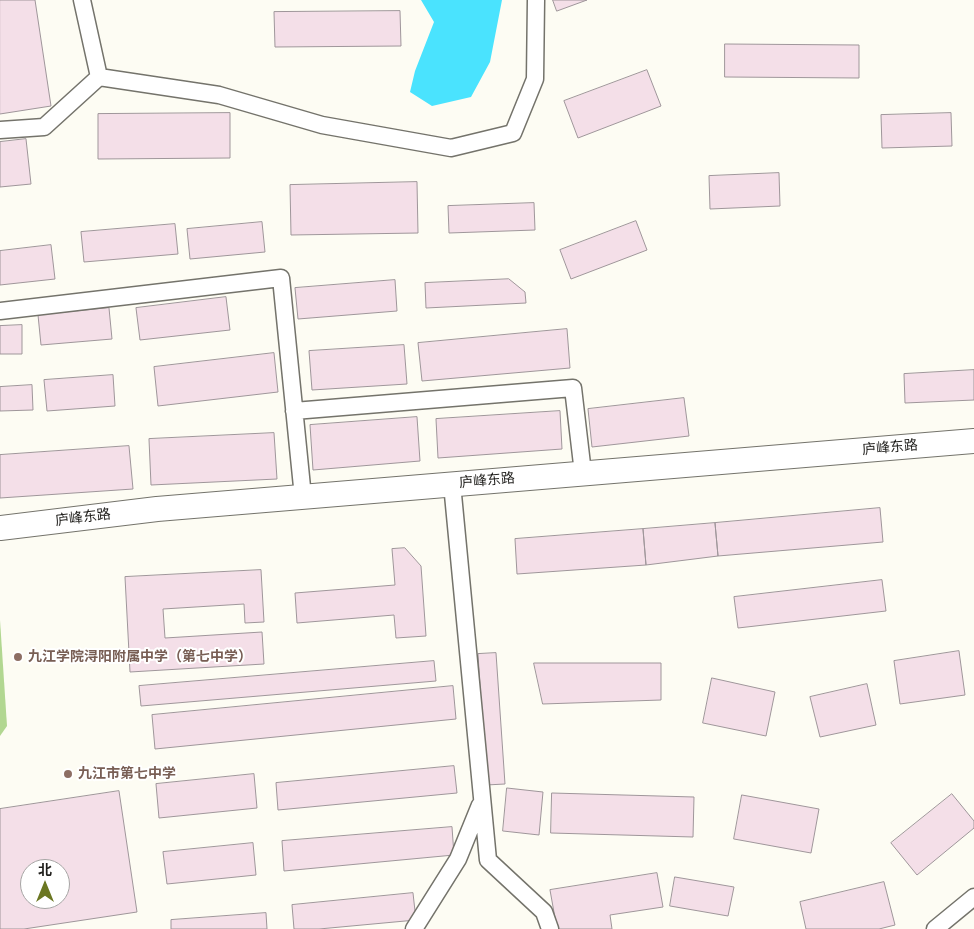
<!DOCTYPE html>
<html>
<head>
<meta charset="utf-8">
<style>
  body { margin:0 }
  #map { position:relative; width:974px; height:929px; overflow:hidden; background:#fdfcf3; font-family:"Archivo Narrow","Noto Sans SC",sans-serif }
  canvas { display:block }
  .north { position:absolute; left:20px; top:859px; width:50px; height:50px; box-sizing:border-box; background:#fff; border:1px solid #a6a5a4; border-radius:50%; rotate:0deg; font-size:14px; font-weight:700; line-height:20px; text-align:center; color:#201f1c }
  .north::after { content:''; display:block; margin:auto; width:18px; height:22px; background:#6b7722; clip-path:polygon(50% 0,100% 100%,50% 72%,0 100%) }
</style>
</head>
<body>
<div id="map">
<canvas width="974" height="929"></canvas>
<div class="north">北</div>
</div>
<script>
const c = document.querySelector('canvas').getContext('2d');
c.lineJoin = 'round';
function fill(path, color) { c.fillStyle = color; c.fill(path, 'evenodd'); }
function strokePath(path, color, width, dash) { c.strokeStyle = color; c.lineWidth = width; c.lineCap = dash ? 'butt' : 'round'; c.setLineDash(dash || []); c.stroke(path); }
function label(font, color, halo, rows, align = 'center') {
  c.font = font + ' "Archivo Narrow","Noto Sans SC",sans-serif'; c.lineWidth = 4; c.setLineDash([]); c.textBaseline = 'middle'; c.strokeStyle = halo; c.fillStyle = color; for (const [text, x, y, turn = 0] of rows) {
    c.save(); c.translate(x, y); c.rotate((+turn || 0) * Math.PI / 180); c.textAlign = isNaN(turn) ? turn : align; if (halo) c.strokeText(text, 0, 0); c.fillText(text, 0, 0); c.restore();
  }
}
const green = new Path2D(`
  M 0,620 L 7,726 L 0,736 Z`);
const water = new Path2D(`
  M 421,0 L 502,0 L 490,62 L 471,97 L 432,106 L 410,92 L 415,71 L 434,22 Z`);
const building = new Path2D(`
  M 0,0 L 35,0 L 51,106 L 0,114 Z
  M 553,0 L 587,0 L 557,11 Z
  M 400,11 L 401,46 L 275,47 L 274,12 Z
  M 725,44 L 859,45 L 859,78 L 725,77 Z
  M 647,70 L 661,106 L 578,138 L 564,101 Z
  M 230,113 L 230,158 L 98,159 L 98,114 Z
  M 951,113 L 952,146 L 882,148 L 881,115 Z
  M 26,139 L 31,184 L 0,187 L 0,142 Z
  M 779,173 L 780,206 L 710,209 L 709,176 Z
  M 417,182 L 418,233 L 291,235 L 290,185 Z
  M 534,203 L 535,230 L 449,233 L 448,206 Z
  M 636,221 L 647,250 L 571,279 L 560,250 Z
  M 262,222 L 265,252 L 190,259 L 187,229 Z
  M 175,224 L 178,254 L 84,262 L 81,232 Z
  M 51,245 L 55,279 L 0,285 L 0,251 Z
  M 509,279 L 525,292 L 526,303 L 426,308 L 425,283 Z
  M 395,280 L 397,311 L 298,319 L 295,288 Z
  M 226,297 L 230,330 L 140,340 L 136,308 Z
  M 109,308 L 112,339 L 41,345 L 38,315 Z
  M 22,325 L 22,354 L 0,354 L 0,326 Z
  M 567,329 L 570,368 L 422,381 L 418,343 Z
  M 404,345 L 407,384 L 312,390 L 309,351 Z
  M 274,353 L 278,392 L 158,406 L 154,367 Z
  M 974,370 L 974,400 L 905,403 L 904,374 Z
  M 113,375 L 115,406 L 47,411 L 44,380 Z
  M 32,385 L 33,410 L 0,411 L 0,387 Z
  M 684,398 L 689,436 L 592,447 L 588,409 Z
  M 560,411 L 562,449 L 438,458 L 436,419 Z
  M 417,417 L 420,461 L 313,470 L 310,425 Z
  M 274,433 L 277,479 L 151,485 L 149,439 Z
  M 129,446 L 133,489 L 0,498 L 0,455 Z
  M 880,508 L 883,542 L 718,556 L 715,523 Z
  M 715,523 L 718,556 L 646,565 L 643,529 Z
  M 643,529 L 646,565 L 517,574 L 515,539 Z
  M 405,548 L 421,566 L 426,636 L 396,638 L 394,615 L 297,623 L 295,593 L 395,585 L 392,549 Z
  M 261,570 L 264,622 L 245,623 L 244,604 L 163,609 L 165,638 L 262,632 L 264,664 L 130,672 L 125,577 Z
  M 882,580 L 886,611 L 738,628 L 734,597 Z
  M 959,651 L 965,695 L 900,704 L 894,661 Z
  M 496,653 L 505,784 L 486,785 L 478,654 Z
  M 434,661 L 436,681 L 141,706 L 139,686 Z
  M 534,663 L 661,663 L 661,700 L 543,704 Z
  M 712,678 L 775,692 L 766,736 L 703,723 Z
  M 867,684 L 876,725 L 820,737 L 810,697 Z
  M 453,686 L 456,719 L 155,749 L 152,715 Z
  M 454,766 L 457,793 L 278,810 L 276,783 Z
  M 254,774 L 257,808 L 159,818 L 156,784 Z
  M 507,788 L 543,792 L 539,835 L 503,831 Z
  M 119,791 L 137,912 L 24,929 L 0,929 L 0,809 ZM 30,869 L 60,869 L 60,899 L 30,899 Z
  M 552,793 L 694,797 L 693,837 L 551,833 Z
  M 952,794 L 974,821 L 974,828 L 917,875 L 891,843 Z
  M 742,795 L 819,809 L 811,853 L 734,839 Z
  M 452,827 L 454,855 L 284,871 L 282,841 Z
  M 253,843 L 256,875 L 167,884 L 163,852 Z
  M 657,873 L 663,907 L 610,915 L 612,929 L 557,929 L 550,890 Z
  M 675,877 L 734,887 L 728,916 L 670,906 Z
  M 884,882 L 895,925 L 879,929 L 806,929 L 800,902 Z
  M 413,893 L 416,920 L 319,929 L 294,929 L 292,905 Z
  M 266,913 L 267,929 L 171,929 L 171,920 Z`);
const minor = new Path2D(`
  M 82,0 L 99,77
  M 99,77 L 219,95 L 322,125 L 451,148 L 513,133 L 535,79 L 536,0
  M 0,130 L 44,127 L 99,77
  M 0,311 L 281,278 L 303,497
  M 294,411 L 573,388 L 583,473
  M 452,484 L 488,860 L 544,912 L 550,929
  M 414,929 L 458,859 L 480,805
  M 935,929 L 974,897`);
const secondary = new Path2D(`
  M 0,528 L 157,509 L 974,441`);
const markers = [
  [18,657,5,"#8d6e63"],
  [68,774,5,"#8d6e63"]
];
const streetNames = [
  ["庐峰东路",890,448,-5],
  ["庐峰东路",487,481,-5],
  ["庐峰东路",83,518,-7]
];
const educationNames = [
  ["九江学院浔阳附属中学（第七中学）",28,657],
  ["九江市第七中学",78,774]
];
fill(green, '#b2d791');
fill(water, '#4ae3fe');
fill(building, '#f4dfe8');
strokePath(building, '#9f969a', 1);
strokePath(minor, '#74736b', 19);
strokePath(secondary, '#74736b', 26);
strokePath(minor, '#fff', 16);
strokePath(secondary, '#fff', 24);
for (const [x, y, r, color] of markers) { const dot = new Path2D(); dot.arc(x, y, r, 0, 2 * Math.PI); c.fillStyle = color; c.fill(dot); strokePath(dot, '#fff', 2); }
label('14px', '#201f1c', '#fff', streetNames);
label('bold 14px', '#785e54', '#fff', educationNames, 'left');
</script>
</body>
</html>
